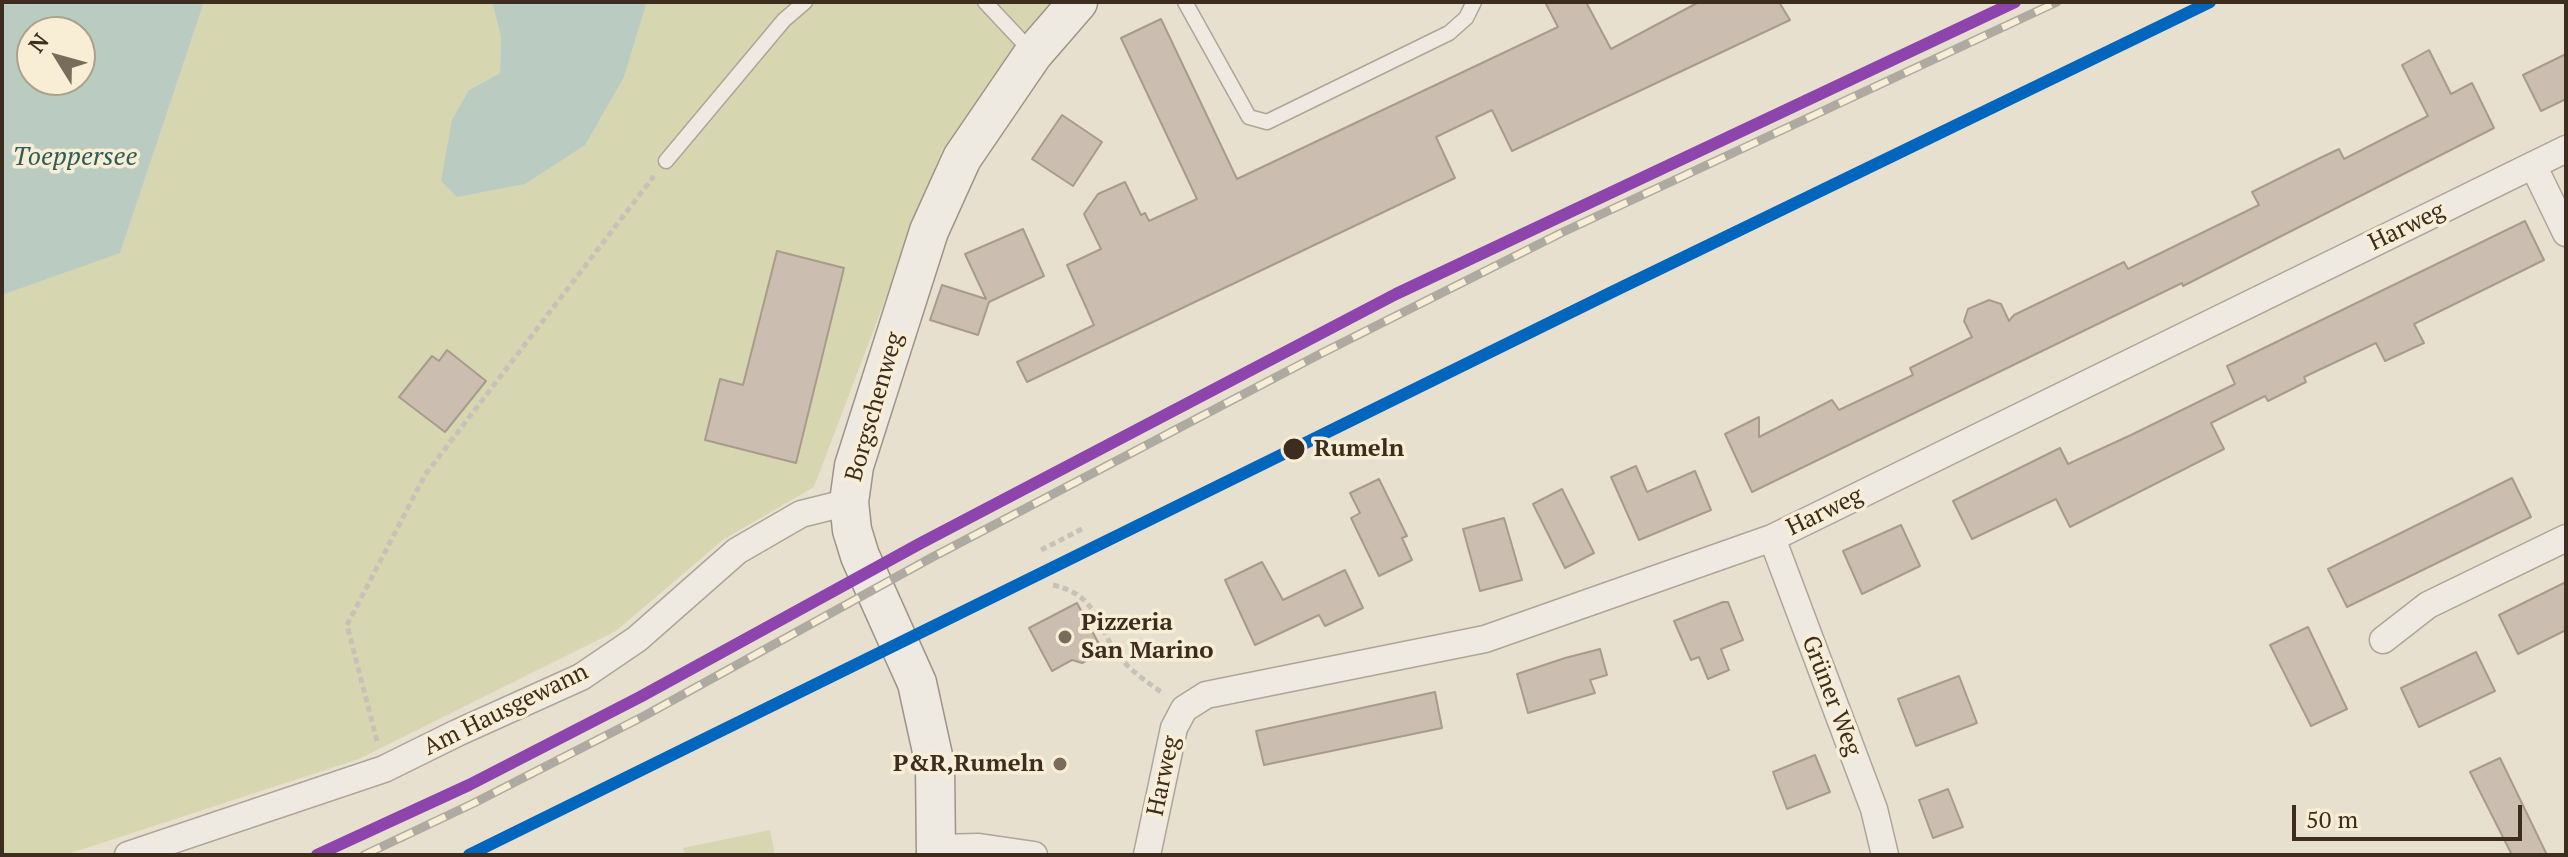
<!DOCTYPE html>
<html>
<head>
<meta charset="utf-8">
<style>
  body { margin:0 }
  #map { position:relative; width:2568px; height:857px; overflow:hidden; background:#e7e0cf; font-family:"PT Serif",serif }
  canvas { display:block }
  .frame { position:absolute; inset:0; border:4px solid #3d2d1e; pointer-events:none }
  .north { position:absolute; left:16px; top:16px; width:80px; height:80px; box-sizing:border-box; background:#f8eed5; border:2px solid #ada18c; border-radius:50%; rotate:307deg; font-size:22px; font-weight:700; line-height:32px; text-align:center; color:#3d2d1e }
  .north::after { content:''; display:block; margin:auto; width:28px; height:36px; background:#786c5c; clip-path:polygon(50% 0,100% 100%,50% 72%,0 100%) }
  .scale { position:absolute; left:2292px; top:805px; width:230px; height:36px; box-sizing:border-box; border:4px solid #3d2d1e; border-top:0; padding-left:10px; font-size:24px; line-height:28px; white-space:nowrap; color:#3d2d1e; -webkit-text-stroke:6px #f8eed5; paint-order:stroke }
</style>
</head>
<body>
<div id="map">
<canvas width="2568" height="857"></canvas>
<div class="frame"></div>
<div class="north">N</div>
<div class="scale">50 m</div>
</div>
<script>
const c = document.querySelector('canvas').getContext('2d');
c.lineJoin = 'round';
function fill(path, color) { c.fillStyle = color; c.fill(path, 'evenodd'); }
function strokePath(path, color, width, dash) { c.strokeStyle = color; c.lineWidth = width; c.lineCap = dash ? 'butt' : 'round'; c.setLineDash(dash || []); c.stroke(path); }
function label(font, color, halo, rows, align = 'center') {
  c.font = font + ' "PT Serif",serif'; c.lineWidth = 7; c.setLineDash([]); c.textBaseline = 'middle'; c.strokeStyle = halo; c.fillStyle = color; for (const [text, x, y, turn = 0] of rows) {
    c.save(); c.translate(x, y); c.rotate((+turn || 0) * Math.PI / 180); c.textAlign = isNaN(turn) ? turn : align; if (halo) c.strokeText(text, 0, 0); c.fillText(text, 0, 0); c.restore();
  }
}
const green = new Path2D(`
  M 204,2 L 492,2 L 501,37 L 500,73 L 469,90 L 624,77 L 647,2 L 1070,2 L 942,150 L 814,487 L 724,539 L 616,631 L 359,759 L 65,855 L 2,855 L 2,295 L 120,252 Z
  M 770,830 L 775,855 L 685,855 L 683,848 Z`);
const water = new Path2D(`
  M 2,2 L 204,2 L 120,253 L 2,295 ZM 32,32 L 80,32 L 80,80 L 32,80 Z
  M 492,2 L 647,2 L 624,77 L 585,145 L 525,184 L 457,197 L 441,181 L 452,120 L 469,90 L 500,73 L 501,37 Z`);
const building = new Path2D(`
  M 1545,2 L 1586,2 L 1611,49 L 1699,2 L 1779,2 L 1790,20 L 1512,151 L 1492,110 L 1436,137 L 1455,178 L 1027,382 L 1017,362 L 1094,325 L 1067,265 L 1101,249 L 1084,214 L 1098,194 L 1125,182 L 1141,215 L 1145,213 L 1149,221 L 1197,199 L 1121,38 L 1161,19 L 1237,179 L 1558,27 Z
  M 2429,50 L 2451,94 L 2472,83 L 2494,128 L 2183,286 L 2182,283 L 1752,492 L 1725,434 L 1759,417 L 1759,437 L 1832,400 L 1839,410 L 1913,375 L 1910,368 L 1972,337 L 1964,321 L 1968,309 L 1989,300 L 2001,304 L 2009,321 L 2014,315 L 2124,262 L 2128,269 L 2259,205 L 2252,192 L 2318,159 L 2339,149 L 2344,159 L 2428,116 L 2402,65 Z
  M 2566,54 L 2566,99 L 2541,111 L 2523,75 Z
  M 1062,115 L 1102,142 L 1073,186 L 1032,159 Z
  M 2525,221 L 2544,260 L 2414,324 L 2424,343 L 2385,361 L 2376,343 L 2304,377 L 2306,382 L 2268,401 L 2265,396 L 2211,423 L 2224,449 L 2070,527 L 2056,499 L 1972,539 L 1953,501 L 2060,448 L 2068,464 L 2131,435 L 2235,384 L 2227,366 Z
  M 1023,229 L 1044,276 L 989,302 L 978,335 L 930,320 L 942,285 L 986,299 L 965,254 Z
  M 777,251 L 844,268 L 796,463 L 705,440 L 720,379 L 743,385 Z
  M 447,350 L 486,381 L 445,432 L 399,397 L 432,356 L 439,361 Z
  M 1636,466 L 1647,492 L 1695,471 L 1711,510 L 1639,540 L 1611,477 Z
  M 2512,478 L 2531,517 L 2347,607 L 2328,569 Z
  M 1379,479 L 1407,536 L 1402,538 L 1412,560 L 1379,576 L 1351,518 L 1360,513 L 1350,493 Z
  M 1562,489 L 1594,553 L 1565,568 L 1533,504 Z
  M 1504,518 L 1522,580 L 1480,591 L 1463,529 Z
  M 1901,525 L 1920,566 L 1862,594 L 1843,551 Z
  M 1262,562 L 1283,600 L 1345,570 L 1363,608 L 1325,626 L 1319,615 L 1255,645 L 1225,580 Z
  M 2566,582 L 2566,630 L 2518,654 L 2499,615 Z
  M 1723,602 L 1728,602 L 1743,640 L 1721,649 L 1729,670 L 1708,679 L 1699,657 L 1691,660 L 1674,621 Z
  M 1077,603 L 1099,644 L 1095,656 L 1082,663 L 1072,660 L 1052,671 L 1029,628 Z
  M 2308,627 L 2347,709 L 2311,726 L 2270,645 Z
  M 1600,649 L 1607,675 L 1590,680 L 1595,693 L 1528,713 L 1517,674 L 1565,658 Z
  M 2476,652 L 2495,691 L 2419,727 L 2401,688 Z
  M 1959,676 L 1977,723 L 1916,746 L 1898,699 Z
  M 1435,692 L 1442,728 L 1264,765 L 1256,731 Z
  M 1815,755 L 1830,792 L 1787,809 L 1773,772 Z
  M 2500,758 L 2547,855 L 2512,855 L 2470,772 Z
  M 1948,789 L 1963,827 L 1933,838 L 1919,800 Z`);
const path = new Path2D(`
  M 1041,550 L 1084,528
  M 1053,585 C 1103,597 1095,631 1124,662 C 1135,674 1150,684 1164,694
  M 377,741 L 347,625 L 425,475 L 654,176`);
const lane = new Path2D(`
  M 985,2 L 1031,51
  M 1185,2 L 1249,117 L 1267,122 L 1449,33 L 1466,18 L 1474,2
  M 666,161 L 784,20 L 805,2`);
const street = new Path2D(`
  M 2533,165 L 2566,233
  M 1772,538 L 1874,809 L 1885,855
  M 2383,640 L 2428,605 L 2566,538
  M 938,848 L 979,847 L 1034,855
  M 128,855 L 384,769 L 457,733 L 581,677 L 637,639 L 737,551 L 801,514 L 849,502
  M 1147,855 L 1174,728 L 1184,709 L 1206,695 L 1485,639 L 1772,538 L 2566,149`);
const secondary = new Path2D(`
  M 936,855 L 935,765 L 917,683 L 860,556 L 852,530 L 849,502 L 854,466 L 929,231 L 962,158 L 1033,54 L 1078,2`);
const rail = new Path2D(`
  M 317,855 L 469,785 L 640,697 L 921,543 L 1396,294 L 2015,2
  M 364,855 L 474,803 L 644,716 L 929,559 L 1322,353 L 1563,232 L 2057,2`);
const rail1 = new Path2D(`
  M 469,855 L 1610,293 L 2210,2`);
const rail2 = new Path2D(`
  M 317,855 L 469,785 L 640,697 L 921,543 L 1396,294 L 2015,2`);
const markers = [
  [1294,449,12,"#3d2d1e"],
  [1065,637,8,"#786c5c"],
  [1060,764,8,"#786c5c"]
];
const streetNames = [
  ["Harweg",2407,227,-26],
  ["Borgschenweg",875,407,-74],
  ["Harweg",1825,512,-26],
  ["Grüner Weg",1831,696,69],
  ["Am Hausgewann",506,710,-26],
  ["Harweg",1164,776,-78]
];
const stopNames = [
  ["Rumeln",1314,449]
];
const poiNames = [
  ["Pizzeria",1081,623],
  ["San Marino",1081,651],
  ["P&R,Rumeln",1044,764,"right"]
];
const waterNames = [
  ["Toeppersee",75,158]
];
fill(green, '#d6d7b1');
fill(water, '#baccc2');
fill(building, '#cbbeb0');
strokePath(building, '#a89b8e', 2);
strokePath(lane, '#ada598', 17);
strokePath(street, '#ada598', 29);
strokePath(secondary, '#9c9588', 41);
strokePath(path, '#c8c1b7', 5, [6, 4]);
strokePath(lane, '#efeae1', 14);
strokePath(street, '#efeae1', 26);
strokePath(secondary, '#efeae1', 38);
strokePath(rail, '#aeaaa1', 9);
strokePath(rail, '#f8eed5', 6, [18]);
strokePath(rail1, '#0065bd', 12);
strokePath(rail2, '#8e44ad', 12);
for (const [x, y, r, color] of markers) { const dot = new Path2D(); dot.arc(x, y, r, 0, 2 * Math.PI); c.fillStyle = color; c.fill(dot); strokePath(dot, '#f8eed5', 3); }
label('24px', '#3d2d1e', '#f8eed5', streetNames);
label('bold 24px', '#3d2d1e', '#f8eed5', stopNames, 'left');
label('bold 24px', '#3d2d1e', '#f8eed5', poiNames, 'left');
label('italic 26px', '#2d5d5b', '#f8eed5', waterNames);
</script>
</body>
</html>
